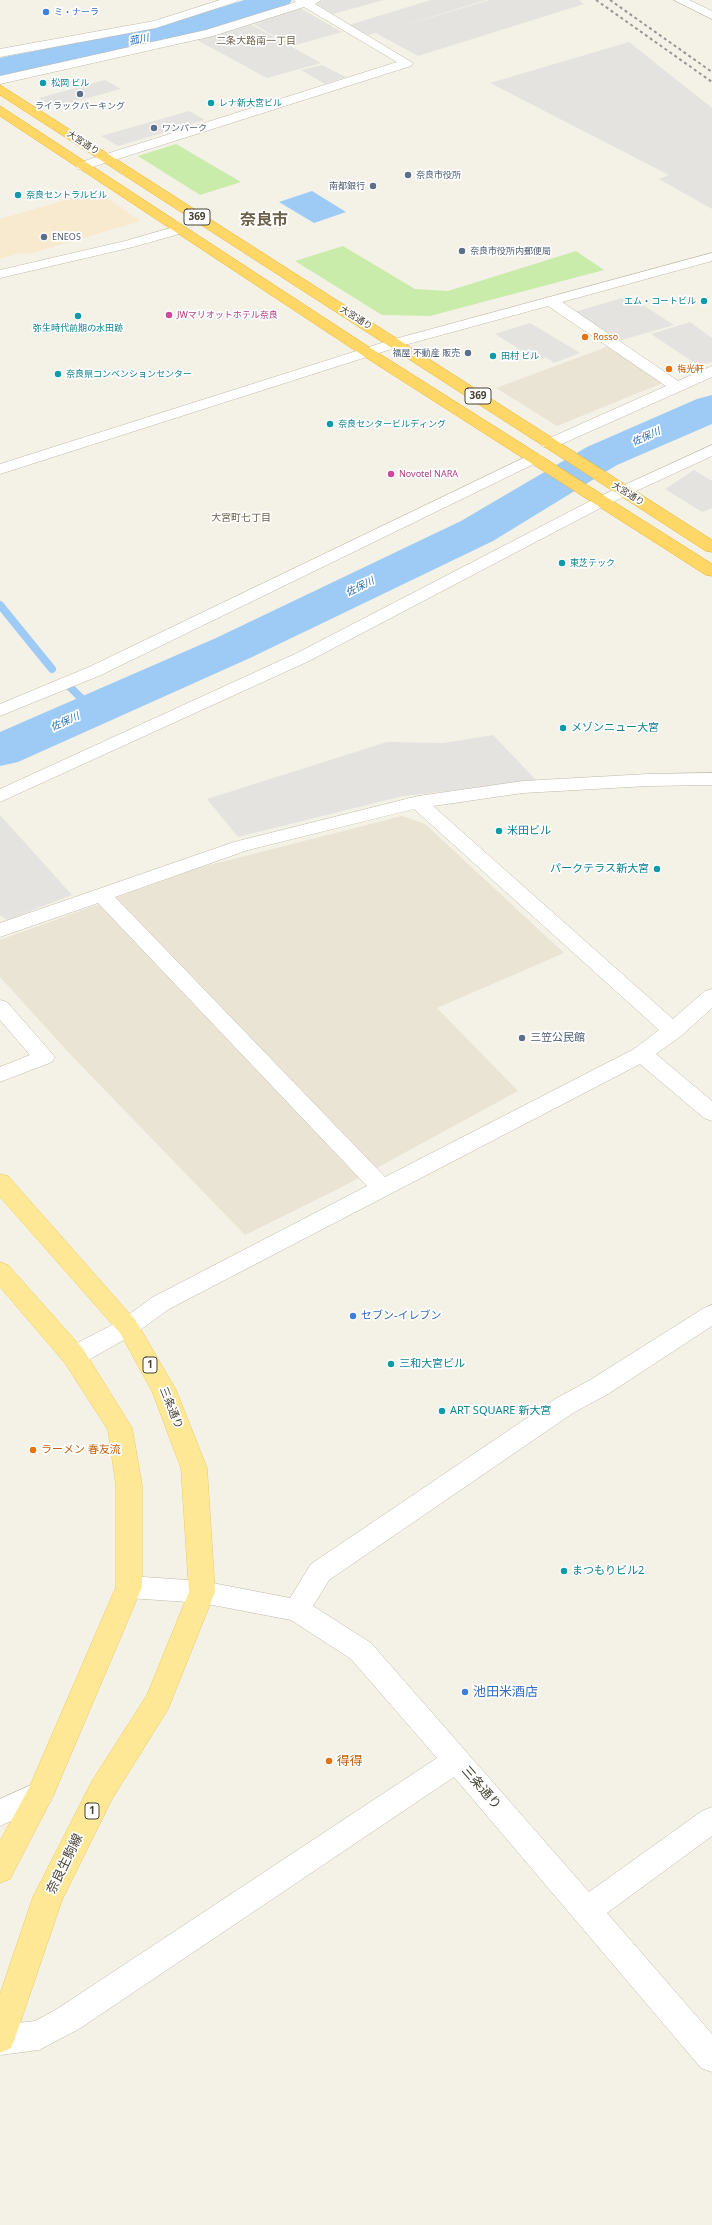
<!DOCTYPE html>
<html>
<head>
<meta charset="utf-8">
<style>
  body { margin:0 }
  canvas { display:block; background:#f4f1e6 }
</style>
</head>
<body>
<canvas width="712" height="2225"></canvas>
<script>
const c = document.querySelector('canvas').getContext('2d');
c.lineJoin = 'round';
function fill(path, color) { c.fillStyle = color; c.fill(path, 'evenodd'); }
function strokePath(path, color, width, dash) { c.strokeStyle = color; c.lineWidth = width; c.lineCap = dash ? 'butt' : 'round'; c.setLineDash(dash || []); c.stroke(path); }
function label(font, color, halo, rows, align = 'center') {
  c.font = font + ' "Noto Sans","Noto Sans JP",sans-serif'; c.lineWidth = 3.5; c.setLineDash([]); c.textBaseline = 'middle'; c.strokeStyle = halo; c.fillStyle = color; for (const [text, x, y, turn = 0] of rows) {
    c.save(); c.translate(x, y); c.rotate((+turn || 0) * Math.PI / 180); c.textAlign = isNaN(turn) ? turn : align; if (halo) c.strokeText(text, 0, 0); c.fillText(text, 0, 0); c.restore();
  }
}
const residential = new Path2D(`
  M 609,346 L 665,382 L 557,426 L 496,388 Z
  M 402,816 L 425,824 L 564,953 L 437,1008 L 518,1091 L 338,1189 L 245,1235 L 69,1053 L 0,977 L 0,940 L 198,868 Z`);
const commercial = new Path2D(`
  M 96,191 L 141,221 L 29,254 L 21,253 L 0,259 L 0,219 Z`);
const green = new Path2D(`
  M 176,144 L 241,182 L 200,195 L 138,156 Z
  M 343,246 L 415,289 L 448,291 L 576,251 L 604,270 L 430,316 L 382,315 L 295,261 Z`);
const parking = new Path2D(`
  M 324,0 L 384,0 L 333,14 L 315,3 Z
  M 431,0 L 486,0 L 392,29 L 490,0 L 579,0 L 584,4 L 418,56 L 376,33 L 368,35 L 349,25 Z
  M 300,8 L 342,32 L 292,46 L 269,33 L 280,30 L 269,33 L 252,23 Z
  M 250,24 L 321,63 L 267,78 L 197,40 Z
  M 629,42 L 712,108 L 712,209 L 659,179 L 669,175 L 490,83 Z
  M 322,65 L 346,77 L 325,84 L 301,70 Z
  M 105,80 L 121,89 L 54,107 L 39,98 Z
  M 189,111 L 205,120 L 118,146 L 101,136 Z
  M 629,296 L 674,325 L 618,341 L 574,312 Z
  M 690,322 L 712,338 L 712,362 L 699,366 L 651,334 Z
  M 530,323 L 580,353 L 554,363 L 546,357 L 537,360 L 495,334 Z
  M 694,470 L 712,481 L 712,508 L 702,512 L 665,489 Z
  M 493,735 L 537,781 L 403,796 L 238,837 L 207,799 L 387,742 L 444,743 Z
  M 0,815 L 72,895 L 7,920 L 0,915 Z`);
const water = new Path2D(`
  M 312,191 L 346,212 L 314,223 L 279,202 Z`);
const stream = new Path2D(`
  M 0,605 L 52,669
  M 70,687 L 93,710`);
const river = new Path2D(`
  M 244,0 L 292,0 L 287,7 L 201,35 L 144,49 L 0,78 L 0,58 C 83,41 163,27 244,0 Z
  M 712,395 L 712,424 L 617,465 L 493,541 L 250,658 L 18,762 L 0,766 L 0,732 L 216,638 L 461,521 L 587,447 L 697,399 Z`);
const minor = new Path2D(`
  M 220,0 L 238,0 L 236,2 L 156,28 L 0,57 L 0,49 L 154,21 Z
  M 294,0 L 321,0 L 315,4 L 413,63 L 411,66 L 83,170 L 78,169 L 76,166 L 78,163 L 397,62 L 304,7 L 213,36 L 0,84 L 0,76 L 206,30 L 296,2 Z
  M 674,0 L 689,0 L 712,11 L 712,19 Z
  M 181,225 L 188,229 L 186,232 L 133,247 L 0,278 L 0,270 L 125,241 Z
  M 712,253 L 712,261 L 562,302 L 678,381 L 712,366 L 712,377 L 555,447 L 543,447 L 541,444 L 543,441 L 666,386 L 548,306 L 401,346 L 0,474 L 0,464 L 391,340 Z
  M 712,445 L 712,456 L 608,504 L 309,661 L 0,802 L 0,789 L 297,653 L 596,498 Z
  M 534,453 L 540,455 L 542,458 L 540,461 L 101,675 L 0,716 L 0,704 L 89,667 Z
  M 712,773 L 712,785 L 648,786 L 523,793 L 433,806 L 673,1019 L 705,991 L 712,989 L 712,1008 L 681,1036 L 656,1054 L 712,1101 L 712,1121 L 704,1118 L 640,1064 L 169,1309 L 136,1333 L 83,1363 L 74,1365 L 65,1363 L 62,1356 L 65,1349 L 120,1321 L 153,1297 L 367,1186 L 98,903 L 0,937 L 0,923 L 234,842 L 418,796 L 523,781 L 648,774 ZM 414,809 L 659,1030 L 634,1049 L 385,1177 L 115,897 L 248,850 Z
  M 0,1000 L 7,1002 L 55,1057 L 52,1062 L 0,1082 L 0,1067 L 30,1055 L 0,1020 Z
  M 712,1305 L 712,1326 L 608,1394 L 573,1413 L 329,1580 L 313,1606 L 371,1643 L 589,1892 L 702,1811 L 712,1807 L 712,1836 L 607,1913 L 712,2034 L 712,2072 L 701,2068 L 454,1777 L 79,2029 L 39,2050 L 0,2055 L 0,2025 L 35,2021 L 57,2009 L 437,1758 L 351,1659 L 291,1620 L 202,1603 L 129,1598 L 120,1595 L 116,1587 L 120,1579 L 129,1576 L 202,1581 L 290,1598 L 311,1564 L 555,1399 L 590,1380 L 704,1308 Z
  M 40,1781 L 50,1785 L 54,1794 L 50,1803 L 0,1826 L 0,1799 Z`);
const major = new Path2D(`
  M 0,1174 L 8,1176 L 136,1321 L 176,1390 L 207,1468 L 215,1592 L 168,1709 L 112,1799 L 62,1900 L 15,2038 L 11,2048 L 0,2053 L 0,1994 L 33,1897 L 92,1781 L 147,1695 L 189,1592 L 181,1468 L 152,1391 L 120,1333 L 0,1197 Z
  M 0,1262 L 8,1265 L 83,1349 L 132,1428 L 142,1485 L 142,1587 L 54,1794 L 10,1879 L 0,1883 L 0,1841 L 29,1788 L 116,1587 L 116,1485 L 108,1430 L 65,1363 L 0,1287 Z`);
const highway = new Path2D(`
  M 0,85 L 712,540 L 712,552 L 706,551 L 0,95 Z
  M 0,106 L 372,349 L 712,564 L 712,576 L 706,575 L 362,355 L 0,116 Z`);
const rail = new Path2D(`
  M 596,0 L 712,82
  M 610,0 L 712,72`);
const markers = [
  [46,12,4,"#3f7fe0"],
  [43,83,4,"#0f9aa8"],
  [80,94,4,"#5c6f8a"],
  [211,103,4,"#0f9aa8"],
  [154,128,4,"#5c6f8a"],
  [408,175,4,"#5c6f8a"],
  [373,186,4,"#5c6f8a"],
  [18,195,4,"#0f9aa8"],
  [44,237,4,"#5c6f8a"],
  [462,251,4,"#5c6f8a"],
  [704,301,4,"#0f9aa8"],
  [169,315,4,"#d1479c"],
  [78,316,4,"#0f9aa8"],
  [585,337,4,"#e8710a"],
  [468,353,4,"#5c6f8a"],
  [493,356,4,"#0f9aa8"],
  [669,369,4,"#e8710a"],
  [58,374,4,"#0f9aa8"],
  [330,424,4,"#0f9aa8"],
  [391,474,4,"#d1479c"],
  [562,563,4,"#0f9aa8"],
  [563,728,4,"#0f9aa8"],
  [499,831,4,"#0f9aa8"],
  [657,869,4,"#0f9aa8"],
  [522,1038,4,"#5c6f8a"],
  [353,1316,4,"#3f7fe0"],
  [391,1364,4,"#0f9aa8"],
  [442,1411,4,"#0f9aa8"],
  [33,1450,4,"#e8710a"],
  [564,1571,4,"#0f9aa8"],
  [465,1692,4,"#3f7fe0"],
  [329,1761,4,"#e8710a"]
];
const farShopnames = [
  ["ミ・ナーラ",54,12]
];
const farCulturenames = [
  ["松岡 ビル",51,83],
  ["レナ新大宮ビル",219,103],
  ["奈良セントラルビル",26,195],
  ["エム・コートビル",696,301,"right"],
  ["弥生時代前期の水田跡",78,328,"center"],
  ["田村 ビル",501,356],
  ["奈良県コンベンションセンター",66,374],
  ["奈良センタービルディング",338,424],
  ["東芝テック",570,563]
];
const farServicenames = [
  ["ライラックパーキング",80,106,"center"],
  ["ワンパーク",162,128],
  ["奈良市役所",416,175],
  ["南都銀行",365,186,"right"],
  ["ENEOS",52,237],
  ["奈良市役所内郵便局",470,251],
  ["福屋 不動産 販売",460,353,"right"]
];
const farStreetnames = [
  ["大宮通り",83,143,33],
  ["大宮通り",356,318,32],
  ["大宮通り",628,494,32]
];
const farHotelnames = [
  ["JWマリオットホテル奈良",177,315],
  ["Novotel NARA",399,474]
];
const farFoodnames = [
  ["Rosso",593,337],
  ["梅光軒",677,369]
];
const farWaternames = [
  ["菰川",139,40,-12],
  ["佐保川",646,437,-24],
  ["佐保川",360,587,-26],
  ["佐保川",65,722,-24]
];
const farNeighbourhoodnames = [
  ["二条大路南一丁目",256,41],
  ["大宮町七丁目",241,518]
];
const shields = [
  [197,217,26],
  [478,396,26],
  [150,1365,14],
  [92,1811,14]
];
const shieldNames = [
  ["369",197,217],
  ["369",478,396],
  ["1",150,1365],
  ["1",92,1811]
];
const cultureNames = [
  ["メゾンニュー大宮",571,728],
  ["米田ビル",507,831],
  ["パークテラス新大宮",649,869,"right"],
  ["三和大宮ビル",399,1364],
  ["ART SQUARE 新大宮",450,1411],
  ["まつもりビル2",572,1571]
];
const serviceNames = [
  ["三笠公民館",530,1038]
];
const shopNames = [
  ["セブン-イレブン",361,1316]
];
const streetNames = [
  ["三条通り",171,1408,68]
];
const foodNames = [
  ["ラーメン 春友流",41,1450]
];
const nearShopnames = [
  ["池田米酒店",473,1692]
];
const nearFoodnames = [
  ["得得",337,1761]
];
const nearStreetnames = [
  ["三条通り",481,1788,49],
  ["奈良生駒線",65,1864,-64]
];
const farTownnames = [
  ["奈良市",264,220]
];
fill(residential, '#e9e4d4');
fill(commercial, '#f8eacf');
fill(green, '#caecab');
fill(parking, '#e5e3df');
fill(water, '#9dcbf6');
strokePath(stream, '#9dcbf6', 8);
fill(river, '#9dcbf6');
strokePath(minor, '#c1baa8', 1);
strokePath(major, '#edcc5b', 1);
strokePath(highway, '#eab12b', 1);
fill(minor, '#fff');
fill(major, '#ffe895');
fill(highway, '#ffd767');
strokePath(rail, '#969696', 2, [3, 3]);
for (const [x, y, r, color] of markers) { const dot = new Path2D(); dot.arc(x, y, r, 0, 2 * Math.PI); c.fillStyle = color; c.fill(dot); strokePath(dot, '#fff', 1.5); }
label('9px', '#366cbe', '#fff', farShopnames, 'left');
label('9px', '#0d838f', '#fff', farCulturenames, 'left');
label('9px', '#4e5e75', '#fff', farServicenames, 'left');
label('9px', '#484235', '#fff', farStreetnames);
label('9px', '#b23c85', '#fff', farHotelnames, 'left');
label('9px', '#c56008', '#fff', farFoodnames, 'left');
label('italic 10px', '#2571bd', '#fff', farWaternames);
label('10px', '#6c614b', '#fff', farNeighbourhoodnames);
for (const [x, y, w] of shields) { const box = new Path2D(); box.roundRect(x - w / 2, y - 8, w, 16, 3); c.fillStyle = '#fff'; c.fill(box); strokePath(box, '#484235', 1); }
label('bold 10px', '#484235', null, shieldNames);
label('11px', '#0d838f', '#fff', cultureNames, 'left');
label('11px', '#4e5e75', '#fff', serviceNames, 'left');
label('11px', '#366cbe', '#fff', shopNames, 'left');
label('11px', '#484235', '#fff', streetNames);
label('11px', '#c56008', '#fff', foodNames, 'left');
label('13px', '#366cbe', '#fff', nearShopnames, 'left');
label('13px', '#c56008', '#fff', nearFoodnames, 'left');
label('13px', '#484235', '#fff', nearStreetnames);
label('bold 16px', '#6c614b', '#fff', farTownnames);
</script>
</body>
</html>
